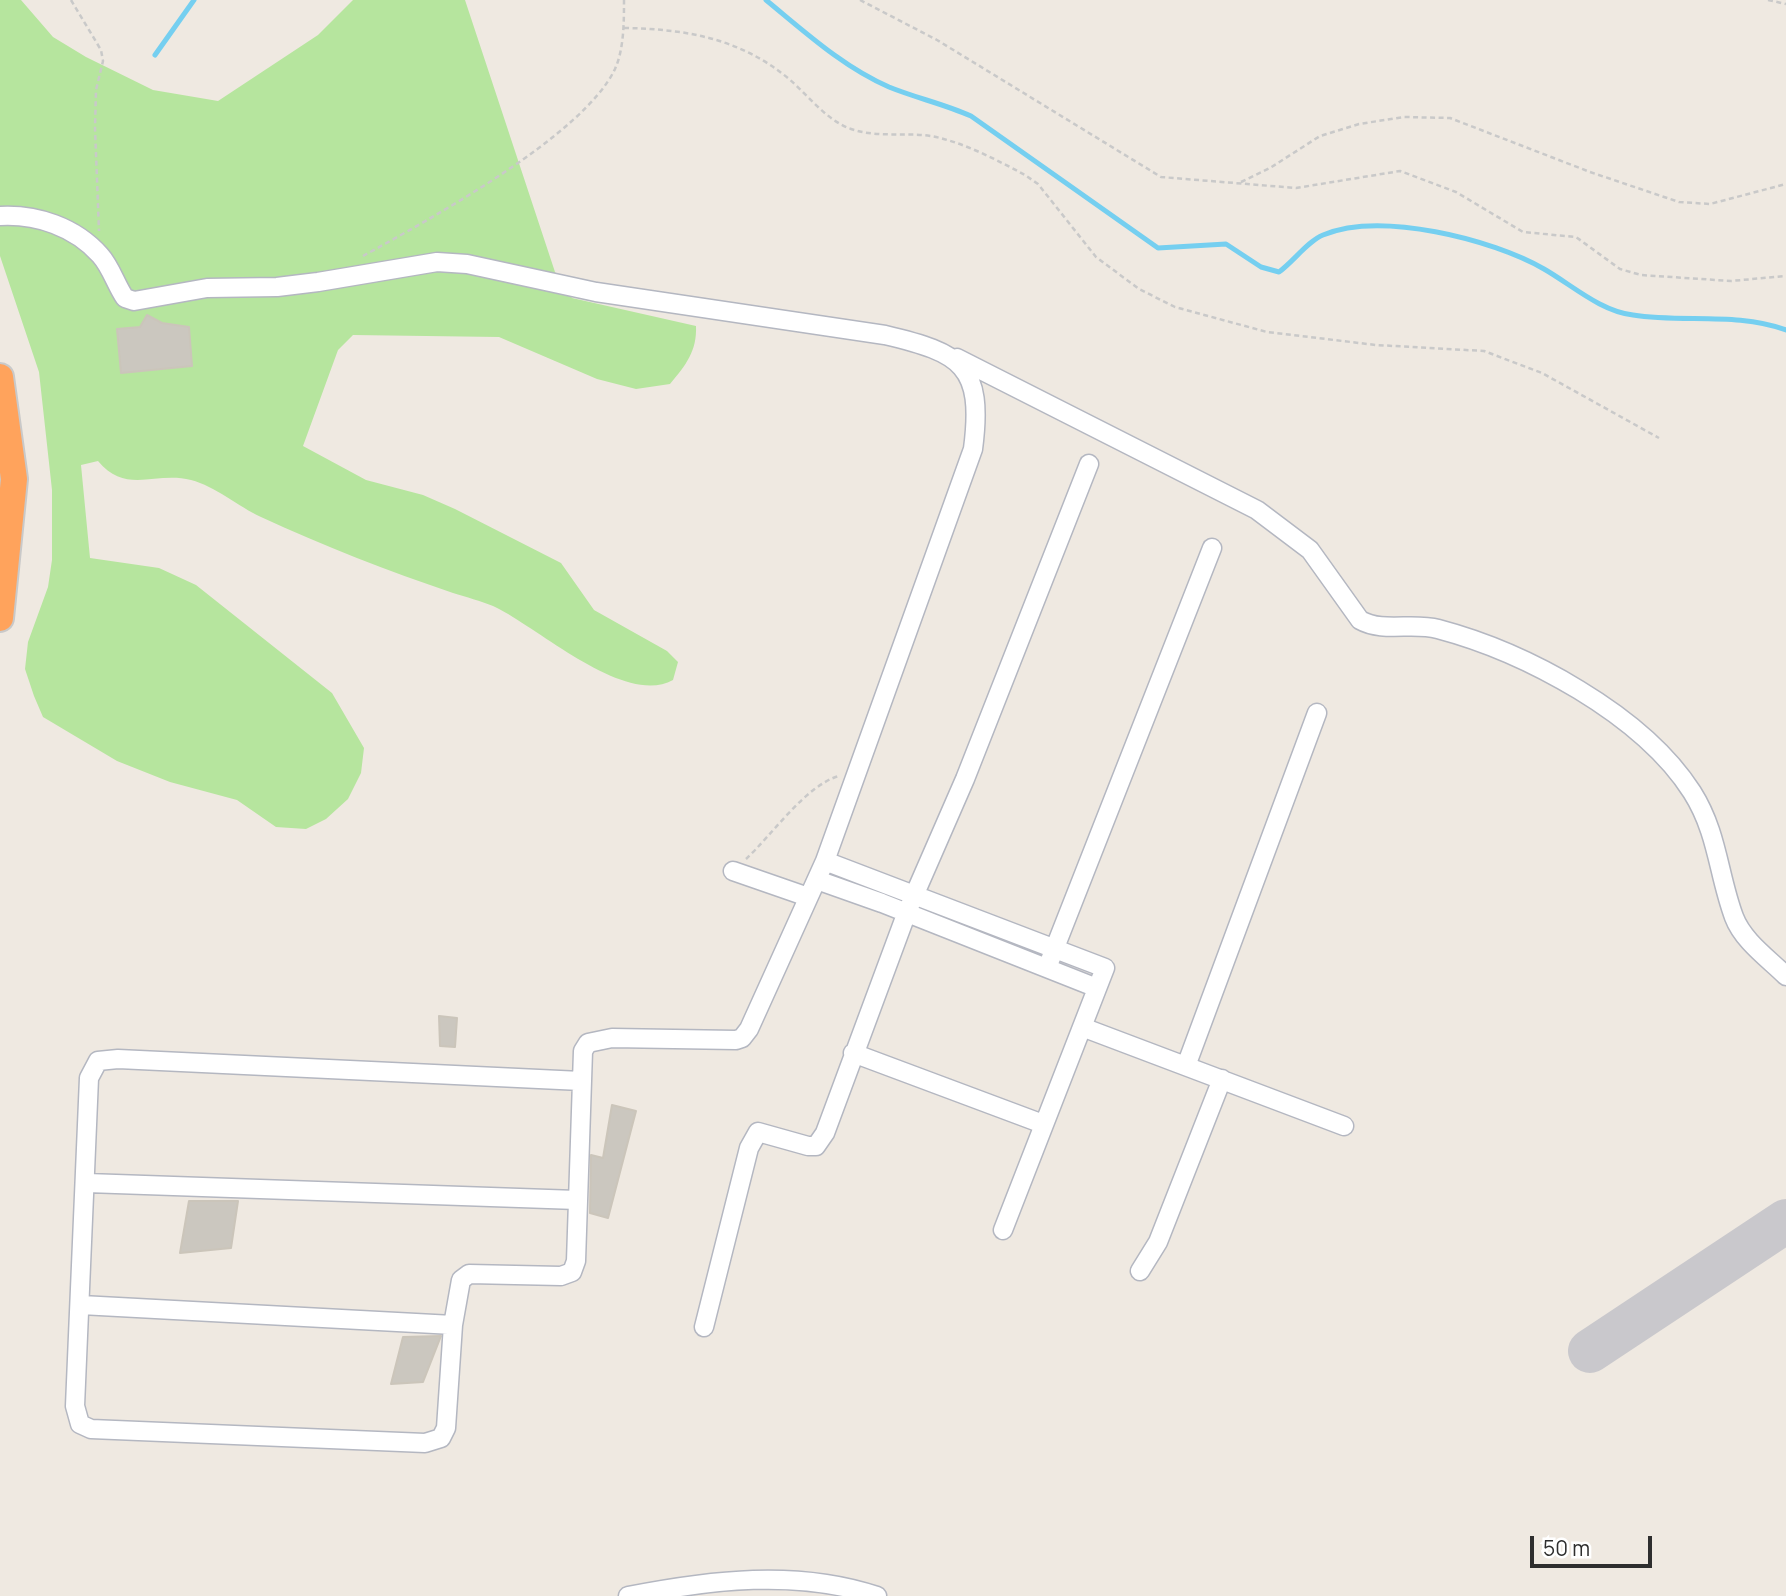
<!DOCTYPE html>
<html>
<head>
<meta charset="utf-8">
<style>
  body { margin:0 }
  #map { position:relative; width:1786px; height:1596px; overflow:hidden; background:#efe9e1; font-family:Manrope,sans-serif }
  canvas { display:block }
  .scale { position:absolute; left:1530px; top:1536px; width:122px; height:32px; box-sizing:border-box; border:4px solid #2e2e2e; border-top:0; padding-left:9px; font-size:21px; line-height:24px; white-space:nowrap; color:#2e2e2e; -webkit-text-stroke:5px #fff; paint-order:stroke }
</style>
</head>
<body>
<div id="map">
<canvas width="1786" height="1596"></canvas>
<div class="scale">50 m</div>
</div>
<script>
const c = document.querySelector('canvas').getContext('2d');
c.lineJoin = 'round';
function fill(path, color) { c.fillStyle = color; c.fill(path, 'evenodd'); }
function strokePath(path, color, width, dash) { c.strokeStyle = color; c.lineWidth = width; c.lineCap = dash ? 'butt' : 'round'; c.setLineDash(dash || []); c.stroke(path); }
const green = new Path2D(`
  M 0,0 L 21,0 L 53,37 L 86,57 L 153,90 L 218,101 L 318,35 L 353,0 L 465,0 L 555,272 L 572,298 L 696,326 C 697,351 686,365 670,384 L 636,389 L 597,379 L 499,337 L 353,335 L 338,350 L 303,446 L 366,480 L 423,495 L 455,509 L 561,563 L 594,610 L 667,651 L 678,662 L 673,680 C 624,707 537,626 493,606 C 481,601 466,597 453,593 C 388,571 324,546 261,517 C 239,507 215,486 191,480 C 155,471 126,495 98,461 L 81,465 L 90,558 L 159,568 L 196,585 L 332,693 L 364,748 L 361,773 L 348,799 L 326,819 L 306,829 L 276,827 L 237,800 L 170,782 L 117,761 L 43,717 L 34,696 L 25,669 L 28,642 L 48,587 L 52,560 L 52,490 L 39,372 L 0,256 Z`);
const stream = new Path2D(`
  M 766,0 C 805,32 843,67 889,87 C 916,98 944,104 971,116 L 1158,248 L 1226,244 L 1261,267 L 1279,272 C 1293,262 1308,241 1323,235 C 1380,211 1492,239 1544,269 C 1572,285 1600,311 1633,315 C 1683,323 1737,312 1786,330
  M 155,55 L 194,0`);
const taxiway = new Path2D(`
  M 1590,1351 L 1786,1221`);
const building = new Path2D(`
  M 147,315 L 162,323 L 189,327 L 192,366 L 121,373 L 117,329 L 140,327 Z
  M 439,1016 L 457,1018 L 455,1047 L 440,1046 Z
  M 612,1105 L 636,1111 L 608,1218 L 590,1213 L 591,1155 L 603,1158 Z
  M 189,1201 L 238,1201 L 231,1248 L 180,1253 Z
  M 441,1336 L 423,1382 L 391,1384 L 403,1337 Z`);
const path = new Path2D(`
  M 71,0 L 101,50 L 103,61 L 96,90 L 95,128 L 99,231
  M 860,0 L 937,40 L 1161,177 L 1296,188 L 1400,171 L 1456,192 L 1523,232 L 1576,237 L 1620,269 L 1641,275 L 1731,281 L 1786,276
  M 1768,0 L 1786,4
  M 624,28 C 685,29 740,38 789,79 C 809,96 826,120 851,129 C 877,138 904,132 931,136 C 963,142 997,160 1025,175 L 1038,184 L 1096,257 L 1139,289 L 1175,307 L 1267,332 L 1376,345 L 1484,351 L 1542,373 L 1659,438
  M 1241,182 L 1270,168 L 1320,136 L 1359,124 L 1404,117 L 1450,118 L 1590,172 L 1679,202 L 1710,204 L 1786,184
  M 363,256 C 430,219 583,136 615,69 C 624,49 624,22 624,0
  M 746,859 C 772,835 806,785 839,776`);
const minor = new Path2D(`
  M 0,216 C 37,214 75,227 100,255 C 111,267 116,285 125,298 L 134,301 L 207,288 L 277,287 L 318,282 L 437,262 L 467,264 L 596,292 L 885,335 C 961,353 984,365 973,449 L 825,861 L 749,1029 L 742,1038 L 736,1040 L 612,1038 L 588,1043 L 583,1051 L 576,1261 L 572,1272 L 561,1276 L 469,1274 L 461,1280 L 453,1325 L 446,1428 L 441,1438 L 425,1443 L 91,1429 L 80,1424 L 75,1406 L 89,1078 L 98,1061 L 118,1059 L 581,1081
  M 957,358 L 1257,510 L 1310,550 L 1360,620 C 1383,633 1412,622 1438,629 C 1525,652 1642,714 1692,792 C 1718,833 1718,874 1734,917 C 1743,941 1769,959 1786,976
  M 825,861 L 1105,968 L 1003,1230
  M 733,871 L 808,897
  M 817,880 L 882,903 L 1097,988
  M 1047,968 L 1212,548
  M 1082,1027 L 1344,1126
  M 853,1053 L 1043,1124
  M 1186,1066 L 1317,713
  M 87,1183 L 577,1200
  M 1140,1271 L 1158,1242 L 1222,1079
  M 81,1305 L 453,1325
  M 704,1327 L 749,1148 L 758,1132 L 808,1146 L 816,1146 L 825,1133 L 907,912 L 965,779 L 1089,464
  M 628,1596 C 710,1580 797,1569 877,1596`);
const highway = new Path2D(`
  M 0,377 L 14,479 L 0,618`);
fill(green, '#b6e59e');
strokePath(stream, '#75cff0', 5);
strokePath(taxiway, '#c9c8cc', 44);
fill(building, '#cbc7bf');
strokePath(building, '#cbc5ba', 2);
strokePath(minor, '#b4b7c1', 21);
strokePath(highway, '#c9c9c9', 30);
strokePath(path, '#c9c9c9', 2.5, [5, 3.5]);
strokePath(minor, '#fff', 18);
strokePath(highway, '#ffa35c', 26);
</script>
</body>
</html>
